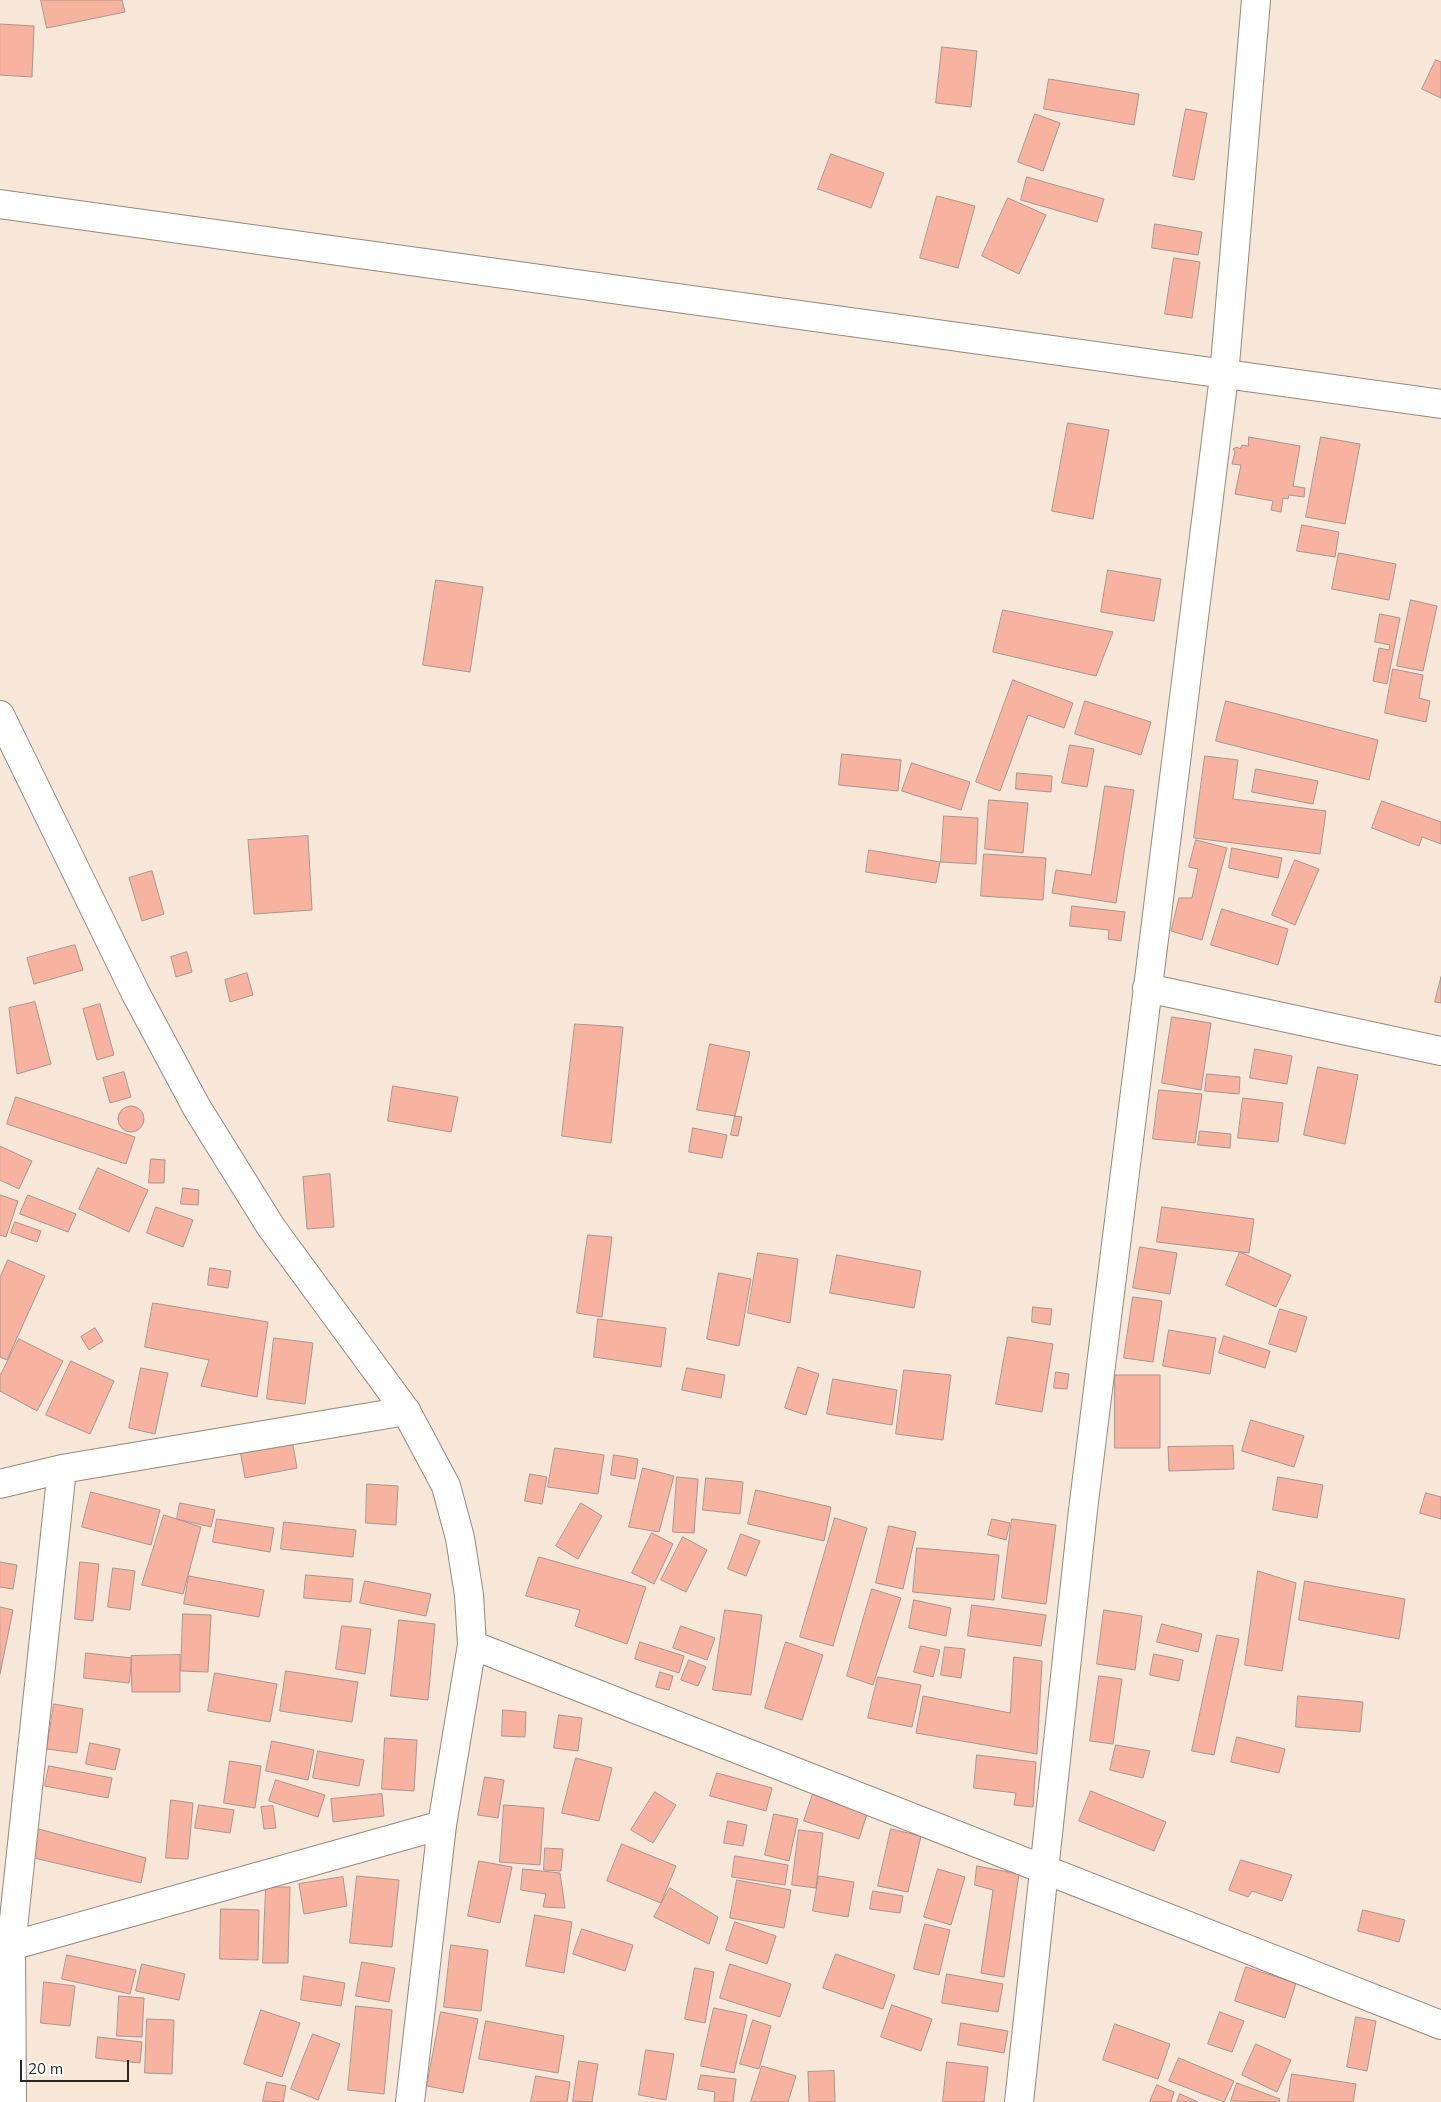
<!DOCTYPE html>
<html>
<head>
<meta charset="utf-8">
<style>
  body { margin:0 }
  #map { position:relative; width:1441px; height:2102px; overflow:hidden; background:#f6e7d8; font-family:Mulish,sans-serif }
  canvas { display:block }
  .scale { position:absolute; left:20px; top:2060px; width:109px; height:22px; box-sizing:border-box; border:2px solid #2d2722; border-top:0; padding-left:6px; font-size:15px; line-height:18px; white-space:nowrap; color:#2d2722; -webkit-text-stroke:4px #fff; paint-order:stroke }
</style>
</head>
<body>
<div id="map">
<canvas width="1441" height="2102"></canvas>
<div class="scale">20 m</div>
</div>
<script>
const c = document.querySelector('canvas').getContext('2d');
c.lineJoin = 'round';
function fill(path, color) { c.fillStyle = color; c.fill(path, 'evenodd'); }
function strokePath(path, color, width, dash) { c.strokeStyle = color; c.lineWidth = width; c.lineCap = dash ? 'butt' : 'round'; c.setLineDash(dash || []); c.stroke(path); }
const building = new Path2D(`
  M 41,0 L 122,0 L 125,12 L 47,28 Z
  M 0,24 L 34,26 L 32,77 L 0,75 Z
  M 942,47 L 977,51 L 971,107 L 936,103 Z
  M 1436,60 L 1441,62 L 1441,98 L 1422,89 Z
  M 1049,79 L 1139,94 L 1134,125 L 1044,109 Z
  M 1186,109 L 1207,113 L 1194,180 L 1173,176 Z
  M 1035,114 L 1060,123 L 1043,171 L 1018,162 Z
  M 831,154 L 884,173 L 871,208 L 818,189 Z
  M 1027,177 L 1104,199 L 1097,222 L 1021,200 Z
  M 937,196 L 975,206 L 958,268 L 920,258 Z
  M 1008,198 L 1046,215 L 1019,274 L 982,256 Z
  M 1155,224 L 1202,232 L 1198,255 L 1152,248 Z
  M 1174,258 L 1200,262 L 1192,318 L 1165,314 Z
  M 1068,423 L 1109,430 L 1093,519 L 1052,511 Z
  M 1249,437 L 1300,446 L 1293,486 L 1305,488 L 1304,497 L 1289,495 L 1288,499 L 1283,498 L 1281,512 L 1271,510 L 1273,501 L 1235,494 L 1241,465 L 1232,464 L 1235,452 L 1233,449 L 1237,447 L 1240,449 L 1242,445 L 1248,446 Z
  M 1321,437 L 1360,444 L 1345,524 L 1306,517 Z
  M 1302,525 L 1339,532 L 1335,557 L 1297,551 Z
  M 1339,553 L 1396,564 L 1389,600 L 1332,589 Z
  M 1108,570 L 1161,579 L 1154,621 L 1101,612 Z
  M 436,580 L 483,587 L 470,672 L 423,665 Z
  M 1411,600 L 1437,606 L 1423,671 L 1397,666 Z
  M 1003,610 L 1113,632 L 1096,676 L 993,652 Z
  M 1380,614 L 1400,618 L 1387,684 L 1373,681 L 1379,648 L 1389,650 L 1390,645 L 1375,642 Z
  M 1393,669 L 1423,675 L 1419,698 L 1430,701 L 1426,722 L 1385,713 Z
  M 1013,680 L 1073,703 L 1064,728 L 1028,715 L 1000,791 L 976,782 Z
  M 1085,701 L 1151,722 L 1141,755 L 1075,734 Z
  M 1226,701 L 1378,740 L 1369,780 L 1216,741 Z
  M 1070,745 L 1094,749 L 1087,787 L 1062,783 Z
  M 842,754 L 901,760 L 898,791 L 839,785 Z
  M 1205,756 L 1238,760 L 1233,799 L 1326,811 L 1320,854 L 1194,838 Z
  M 912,763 L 970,782 L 961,810 L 902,791 Z
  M 1256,769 L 1318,781 L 1313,804 L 1252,792 Z
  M 1017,773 L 1052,776 L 1051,792 L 1016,789 Z
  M 1105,786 L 1134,790 L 1116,903 L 1052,893 L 1056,870 L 1091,875 Z
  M 989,800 L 1028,803 L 1023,853 L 985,849 Z
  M 1382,801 L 1441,822 L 1441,844 L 1422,837 L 1419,846 L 1372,828 Z
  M 944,816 L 978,818 L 976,864 L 941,862 Z
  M 308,836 L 312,910 L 254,914 L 248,840 Z
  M 1196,840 L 1227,848 L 1202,940 L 1171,931 L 1179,898 L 1192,898 L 1198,869 L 1189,867 Z
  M 1232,848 L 1282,858 L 1278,878 L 1229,868 Z
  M 869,850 L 940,862 L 936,883 L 866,872 Z
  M 984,854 L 1046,858 L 1043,900 L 981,896 Z
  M 1295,860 L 1319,869 L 1295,925 L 1272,915 Z
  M 152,871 L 164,914 L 142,921 L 129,878 Z
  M 1072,906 L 1125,912 L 1121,941 L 1108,939 L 1109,930 L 1070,926 Z
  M 1222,909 L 1288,929 L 1278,965 L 1211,945 Z
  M 75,945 L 83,970 L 34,984 L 27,958 Z
  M 187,952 L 192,972 L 176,977 L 171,957 Z
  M 247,973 L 253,995 L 230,1002 L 225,980 Z
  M 1441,977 L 1441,1003 L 1435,1002 Z
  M 35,1002 L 51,1064 L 17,1074 L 9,1008 Z
  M 100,1004 L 114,1055 L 97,1060 L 83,1009 Z
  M 1172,1017 L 1211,1023 L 1201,1090 L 1162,1083 Z
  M 575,1024 L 623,1027 L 611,1143 L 562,1136 Z
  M 710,1044 L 750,1052 L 735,1116 L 697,1110 Z
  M 1255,1049 L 1292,1056 L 1287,1084 L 1250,1078 Z
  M 1318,1067 L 1358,1075 L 1345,1144 L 1304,1135 Z
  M 124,1072 L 131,1097 L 110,1103 L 103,1078 Z
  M 1207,1074 L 1240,1077 L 1239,1094 L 1205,1091 Z
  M 393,1086 L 458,1097 L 451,1132 L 388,1121 Z
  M 1159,1090 L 1202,1094 L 1195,1143 L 1153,1139 Z
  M 16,1097 L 135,1137 L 126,1164 L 7,1124 Z
  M 1243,1098 L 1283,1103 L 1278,1142 L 1238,1138 Z
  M118 1119a13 13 0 1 1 26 0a13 13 0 1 1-26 0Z
  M 735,1116 L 742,1117 L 738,1136 L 731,1135 Z
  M 693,1128 L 727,1135 L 722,1158 L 689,1152 Z
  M 1200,1131 L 1231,1134 L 1230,1148 L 1198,1145 Z
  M 0,1146 L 32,1161 L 19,1189 L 0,1180 Z
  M 151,1159 L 165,1160 L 164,1183 L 149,1183 Z
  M 98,1168 L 148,1190 L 129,1232 L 79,1209 Z
  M 330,1174 L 334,1227 L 307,1229 L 303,1177 Z
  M 183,1188 L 199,1190 L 198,1205 L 181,1204 Z
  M 0,1195 L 18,1201 L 6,1237 L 0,1235 Z
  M 28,1195 L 76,1214 L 68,1232 L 20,1214 Z
  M 156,1207 L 193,1220 L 183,1247 L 147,1233 Z
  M 1162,1207 L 1254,1219 L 1249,1253 L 1157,1242 Z
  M 15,1222 L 41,1231 L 37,1242 L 11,1233 Z
  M 588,1235 L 612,1237 L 602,1317 L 577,1313 Z
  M 1140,1247 L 1177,1253 L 1170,1294 L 1133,1288 Z
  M 1240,1252 L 1291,1275 L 1276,1307 L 1226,1285 Z
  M 758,1253 L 798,1259 L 790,1323 L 748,1313 Z
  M 837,1255 L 921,1271 L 914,1308 L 830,1293 Z
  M 8,1260 L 45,1276 L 7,1360 L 0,1357 L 0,1278 Z
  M 210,1268 L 231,1271 L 228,1288 L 208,1285 Z
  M 719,1273 L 751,1279 L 739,1346 L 707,1339 Z
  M 1133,1297 L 1162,1301 L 1153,1362 L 1124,1358 Z
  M 153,1303 L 268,1322 L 257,1397 L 201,1386 L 209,1360 L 145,1347 Z
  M 1033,1307 L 1052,1309 L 1050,1325 L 1032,1322 Z
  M 1280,1309 L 1307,1317 L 1296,1352 L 1269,1344 Z
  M 598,1319 L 666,1328 L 661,1367 L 594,1357 Z
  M 95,1328 L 103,1341 L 89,1350 L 81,1337 Z
  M 1169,1330 L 1216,1338 L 1210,1374 L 1163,1366 Z
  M 1224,1336 L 1270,1351 L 1265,1368 L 1219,1353 Z
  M 1008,1337 L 1053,1344 L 1042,1412 L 996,1404 Z
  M 274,1338 L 313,1343 L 305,1404 L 267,1399 Z
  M 19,1339 L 63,1361 L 37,1411 L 0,1391 L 0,1376 Z
  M 71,1361 L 114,1381 L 90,1434 L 46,1415 Z
  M 798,1367 L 819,1374 L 806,1415 L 785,1408 Z
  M 141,1368 L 168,1373 L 155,1434 L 129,1428 Z
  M 687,1368 L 725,1375 L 721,1398 L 682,1390 Z
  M 904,1370 L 951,1375 L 943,1440 L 896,1434 Z
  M 1056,1372 L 1069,1374 L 1067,1389 L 1054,1388 Z
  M 1115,1375 L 1160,1375 L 1160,1448 L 1115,1448 Z
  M 833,1379 L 897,1390 L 892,1425 L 827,1414 Z
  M 1251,1420 L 1304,1436 L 1294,1467 L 1242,1451 Z
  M 291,1434 L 297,1468 L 245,1478 L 239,1444 Z
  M 1233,1446 L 1234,1469 L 1169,1471 L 1168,1447 Z
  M 555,1448 L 604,1455 L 598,1494 L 548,1487 Z
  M 614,1455 L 638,1459 L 635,1479 L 611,1475 Z
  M 643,1468 L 674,1476 L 659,1532 L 629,1527 Z
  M 530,1474 L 547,1477 L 542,1504 L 525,1501 Z
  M 677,1477 L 698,1479 L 694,1533 L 673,1532 Z
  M 1278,1477 L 1323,1485 L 1317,1518 L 1273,1510 Z
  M 706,1478 L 743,1482 L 740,1514 L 703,1510 Z
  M 367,1484 L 398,1486 L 396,1525 L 366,1523 Z
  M 756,1490 L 831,1507 L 824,1541 L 748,1524 Z
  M 91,1492 L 160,1510 L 151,1545 L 82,1527 Z
  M 1426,1493 L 1441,1497 L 1441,1519 L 1420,1513 Z
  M 180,1503 L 215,1510 L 211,1527 L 177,1519 Z
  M 581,1503 L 602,1516 L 578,1559 L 556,1546 Z
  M 164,1515 L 201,1527 L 183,1594 L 142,1585 Z
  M 835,1518 L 867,1528 L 833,1646 L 800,1637 Z
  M 217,1519 L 274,1528 L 270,1552 L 213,1542 Z
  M 992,1519 L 1010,1523 L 1006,1540 L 988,1535 Z
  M 1012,1519 L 1056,1525 L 1046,1604 L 1002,1598 Z
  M 284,1522 L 356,1530 L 353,1557 L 281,1549 Z
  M 889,1526 L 916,1532 L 903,1589 L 876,1583 Z
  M 652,1533 L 673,1544 L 654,1584 L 632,1573 Z
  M 741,1534 L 760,1541 L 746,1576 L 728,1569 Z
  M 683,1537 L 707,1550 L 686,1592 L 661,1580 Z
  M 917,1548 L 999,1555 L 994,1600 L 913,1592 Z
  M 539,1557 L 646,1587 L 627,1644 L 575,1626 L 580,1610 L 526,1596 Z
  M 0,1562 L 17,1565 L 13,1589 L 0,1587 Z
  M 80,1562 L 99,1564 L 93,1621 L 75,1619 Z
  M 113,1568 L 135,1571 L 130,1610 L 108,1607 Z
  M 1258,1571 L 1296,1583 L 1282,1671 L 1245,1665 Z
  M 306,1575 L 353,1579 L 351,1602 L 304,1598 Z
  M 189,1576 L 264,1590 L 259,1617 L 184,1604 Z
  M 365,1581 L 431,1594 L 426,1616 L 360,1603 Z
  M 1305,1581 L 1405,1599 L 1399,1639 L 1299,1620 Z
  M 872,1589 L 901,1598 L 873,1685 L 847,1676 Z
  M 914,1600 L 951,1608 L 946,1636 L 909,1628 Z
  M 972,1605 L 1046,1615 L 1041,1646 L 968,1636 Z
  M 0,1607 L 13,1610 L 0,1674 Z
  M 725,1610 L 762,1615 L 751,1695 L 713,1690 Z
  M 1104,1610 L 1142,1616 L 1135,1670 L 1097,1664 Z
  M 183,1614 L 211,1615 L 208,1672 L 181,1671 Z
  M 399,1620 L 435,1624 L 428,1700 L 391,1696 Z
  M 1162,1624 L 1202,1634 L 1198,1652 L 1157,1642 Z
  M 342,1626 L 371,1629 L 365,1674 L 336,1669 Z
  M 681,1626 L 715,1638 L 707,1660 L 673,1648 Z
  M 1217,1635 L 1239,1639 L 1214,1755 L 1192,1751 Z
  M 640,1642 L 684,1656 L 679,1673 L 635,1659 Z
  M 786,1642 L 823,1655 L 802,1720 L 765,1708 Z
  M 921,1646 L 940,1650 L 933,1677 L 914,1672 Z
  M 945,1647 L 965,1649 L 961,1678 L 941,1675 Z
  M 86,1653 L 132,1658 L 129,1683 L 84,1678 Z
  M 1154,1654 L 1183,1660 L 1179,1681 L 1150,1675 Z
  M 180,1655 L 180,1692 L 132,1692 L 131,1656 Z
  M 1014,1657 L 1042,1661 L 1037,1754 L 916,1733 L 923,1696 L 1010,1713 Z
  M 689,1660 L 706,1667 L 698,1686 L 681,1680 Z
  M 286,1671 L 358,1682 L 352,1722 L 280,1711 Z
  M 660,1672 L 673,1676 L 669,1690 L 656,1687 Z
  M 215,1673 L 277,1684 L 270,1722 L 208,1711 Z
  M 1099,1676 L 1122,1679 L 1113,1744 L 1090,1741 Z
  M 878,1677 L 921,1685 L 912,1727 L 868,1718 Z
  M 1298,1696 L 1363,1702 L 1360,1732 L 1296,1727 Z
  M 54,1704 L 83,1709 L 77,1753 L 47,1749 Z
  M 503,1710 L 526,1712 L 525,1737 L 502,1736 Z
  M 559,1715 L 582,1718 L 578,1751 L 554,1748 Z
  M 1237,1737 L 1285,1749 L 1279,1773 L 1231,1762 Z
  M 385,1738 L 417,1740 L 414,1791 L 382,1789 Z
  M 272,1741 L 314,1750 L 308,1780 L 266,1771 Z
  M 90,1743 L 120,1749 L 115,1770 L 86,1764 Z
  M 1116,1745 L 1150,1751 L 1143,1778 L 1110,1770 Z
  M 318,1751 L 364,1760 L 359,1786 L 313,1778 Z
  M 977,1755 L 1036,1762 L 1033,1807 L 1014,1805 L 1016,1793 L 974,1788 Z
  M 576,1758 L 612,1768 L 599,1821 L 562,1813 Z
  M 230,1761 L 261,1766 L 255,1808 L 224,1803 Z
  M 49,1766 L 112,1778 L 108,1798 L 45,1786 Z
  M 717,1773 L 772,1788 L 766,1811 L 710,1796 Z
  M 485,1777 L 504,1780 L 498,1818 L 478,1815 Z
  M 276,1780 L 325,1795 L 318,1817 L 269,1801 Z
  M 814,1791 L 869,1808 L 859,1839 L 804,1821 Z
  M 1091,1791 L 1166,1822 L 1154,1851 L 1079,1821 Z
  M 655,1792 L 676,1805 L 653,1843 L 631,1830 Z
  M 382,1794 L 384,1816 L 333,1822 L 331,1799 Z
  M 171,1800 L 193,1803 L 188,1859 L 166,1858 Z
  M 199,1805 L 234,1810 L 230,1833 L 195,1828 Z
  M 504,1805 L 544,1808 L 540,1865 L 500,1862 Z
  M 273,1806 L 276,1828 L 264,1829 L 261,1807 Z
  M 774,1814 L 798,1819 L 789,1861 L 765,1855 Z
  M 728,1821 L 747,1825 L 743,1846 L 724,1843 Z
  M 35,1828 L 146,1858 L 141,1883 L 30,1857 Z
  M 891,1829 L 921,1836 L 908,1892 L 878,1886 Z
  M 799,1830 L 823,1833 L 816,1888 L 792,1885 Z
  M 622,1844 L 676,1866 L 661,1903 L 607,1881 Z
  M 545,1848 L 563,1849 L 561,1871 L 544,1870 Z
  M 735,1856 L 788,1865 L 785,1885 L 732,1877 Z
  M 1241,1860 L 1292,1875 L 1282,1901 L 1252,1891 L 1248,1897 L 1229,1890 Z
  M 479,1861 L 512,1867 L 500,1923 L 468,1916 Z
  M 977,1866 L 1019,1874 L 1004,1977 L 981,1973 L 993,1890 L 975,1885 Z
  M 523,1869 L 560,1873 L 565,1908 L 543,1907 L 546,1894 L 521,1890 Z
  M 938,1869 L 965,1877 L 951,1925 L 924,1917 Z
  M 357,1876 L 399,1880 L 392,1947 L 350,1943 Z
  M 819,1876 L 854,1882 L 848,1917 L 813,1911 Z
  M 343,1877 L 347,1906 L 304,1914 L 299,1884 Z
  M 737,1880 L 791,1890 L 784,1928 L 730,1918 Z
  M 266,1887 L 290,1887 L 288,1963 L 263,1963 Z
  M 670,1888 L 718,1917 L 709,1944 L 654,1917 Z
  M 873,1891 L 903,1896 L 900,1913 L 870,1909 Z
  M 221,1909 L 259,1910 L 258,1960 L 220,1959 Z
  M 1363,1910 L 1405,1920 L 1399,1942 L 1358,1931 Z
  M 535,1915 L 572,1922 L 564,1973 L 526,1966 Z
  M 735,1922 L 776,1936 L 767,1964 L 726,1950 Z
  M 925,1924 L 950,1930 L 939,1975 L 914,1969 Z
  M 582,1929 L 633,1945 L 625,1971 L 573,1954 Z
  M 451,1945 L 488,1950 L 481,2011 L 444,2007 Z
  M 836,1954 L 895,1975 L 883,2009 L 823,1988 Z
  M 67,1955 L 136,1970 L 130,1994 L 62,1979 Z
  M 362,1962 L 395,1968 L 389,2002 L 356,1996 Z
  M 142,1964 L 185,1974 L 179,2000 L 136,1991 Z
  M 730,1964 L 791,1984 L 780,2017 L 720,1998 Z
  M 1246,1967 L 1296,1983 L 1285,2018 L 1235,2001 Z
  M 695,1968 L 714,1972 L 705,2023 L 685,2019 Z
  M 947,1974 L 1003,1984 L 998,2012 L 942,2003 Z
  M 304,1976 L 345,1983 L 341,2006 L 301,2000 Z
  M 44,1982 L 75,1986 L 70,2026 L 41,2023 Z
  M 119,1996 L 144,1998 L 142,2037 L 117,2036 Z
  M 892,2005 L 932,2019 L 921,2051 L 881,2037 Z
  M 356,2006 L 392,2010 L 384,2094 L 348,2090 Z
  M 714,2008 L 747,2015 L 734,2073 L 701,2066 Z
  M 261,2010 L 300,2023 L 282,2077 L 244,2064 Z
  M 441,2012 L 478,2019 L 463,2093 L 427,2086 Z
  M 1220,2012 L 1244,2021 L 1232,2052 L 1208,2044 Z
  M 1356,2017 L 1376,2021 L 1367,2071 L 1347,2067 Z
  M 147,2019 L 174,2020 L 172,2074 L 145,2073 Z
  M 753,2020 L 771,2026 L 759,2069 L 740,2064 Z
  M 486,2021 L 564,2036 L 558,2073 L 479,2059 Z
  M 961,2023 L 1008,2031 L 1004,2053 L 958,2045 Z
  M 1115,2024 L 1170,2044 L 1158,2079 L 1103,2060 Z
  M 313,2034 L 340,2044 L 318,2100 L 291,2089 Z
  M 98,2037 L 142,2042 L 140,2063 L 96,2058 Z
  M 1256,2044 L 1291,2060 L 1277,2092 L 1242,2075 Z
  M 646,2050 L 674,2054 L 666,2100 L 639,2095 Z
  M 1179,2058 L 1234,2081 L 1224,2102 L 1169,2081 Z
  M 579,2061 L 598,2064 L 592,2102 L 573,2101 Z
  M 947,2062 L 988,2067 L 984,2102 L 943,2102 Z
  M 762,2066 L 796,2076 L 788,2102 L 751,2102 Z
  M 834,2071 L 835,2102 L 809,2102 L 808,2072 Z
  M 1292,2074 L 1356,2084 L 1353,2102 L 1288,2102 Z
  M 701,2075 L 736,2079 L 733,2102 L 714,2102 L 715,2092 L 698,2089 Z
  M 536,2076 L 570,2082 L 567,2102 L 531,2102 Z
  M 267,2082 L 286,2086 L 283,2102 L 263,2101 Z
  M 1237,2083 L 1280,2099 L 1279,2102 L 1231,2101 Z
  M 1157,2085 L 1174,2092 L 1171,2102 L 1150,2102 Z
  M 1180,2094 L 1198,2102 L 1177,2102 Z`);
const minor = new Path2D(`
  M 0,204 L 1441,404
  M 1147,988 L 1441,1051
  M 0,1484 L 62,1469 L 406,1411
  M 0,1949 L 442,1825
  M 12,2102 L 11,1947 L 62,1469
  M 1019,2102 L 1083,1510 L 1224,376 L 1256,0`);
const tertiary = new Path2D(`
  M 0,715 L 136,994 L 197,1108 L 271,1227 L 406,1411 L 446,1486 L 460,1538 L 469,1595 L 472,1645 L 442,1825 L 410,2102
  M 472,1645 L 1441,2025`);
fill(building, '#f7b2a0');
strokePath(building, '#a9948e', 1);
strokePath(minor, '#96887a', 30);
strokePath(tertiary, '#96887a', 30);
strokePath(minor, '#fff', 28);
strokePath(tertiary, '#fff', 28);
</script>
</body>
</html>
